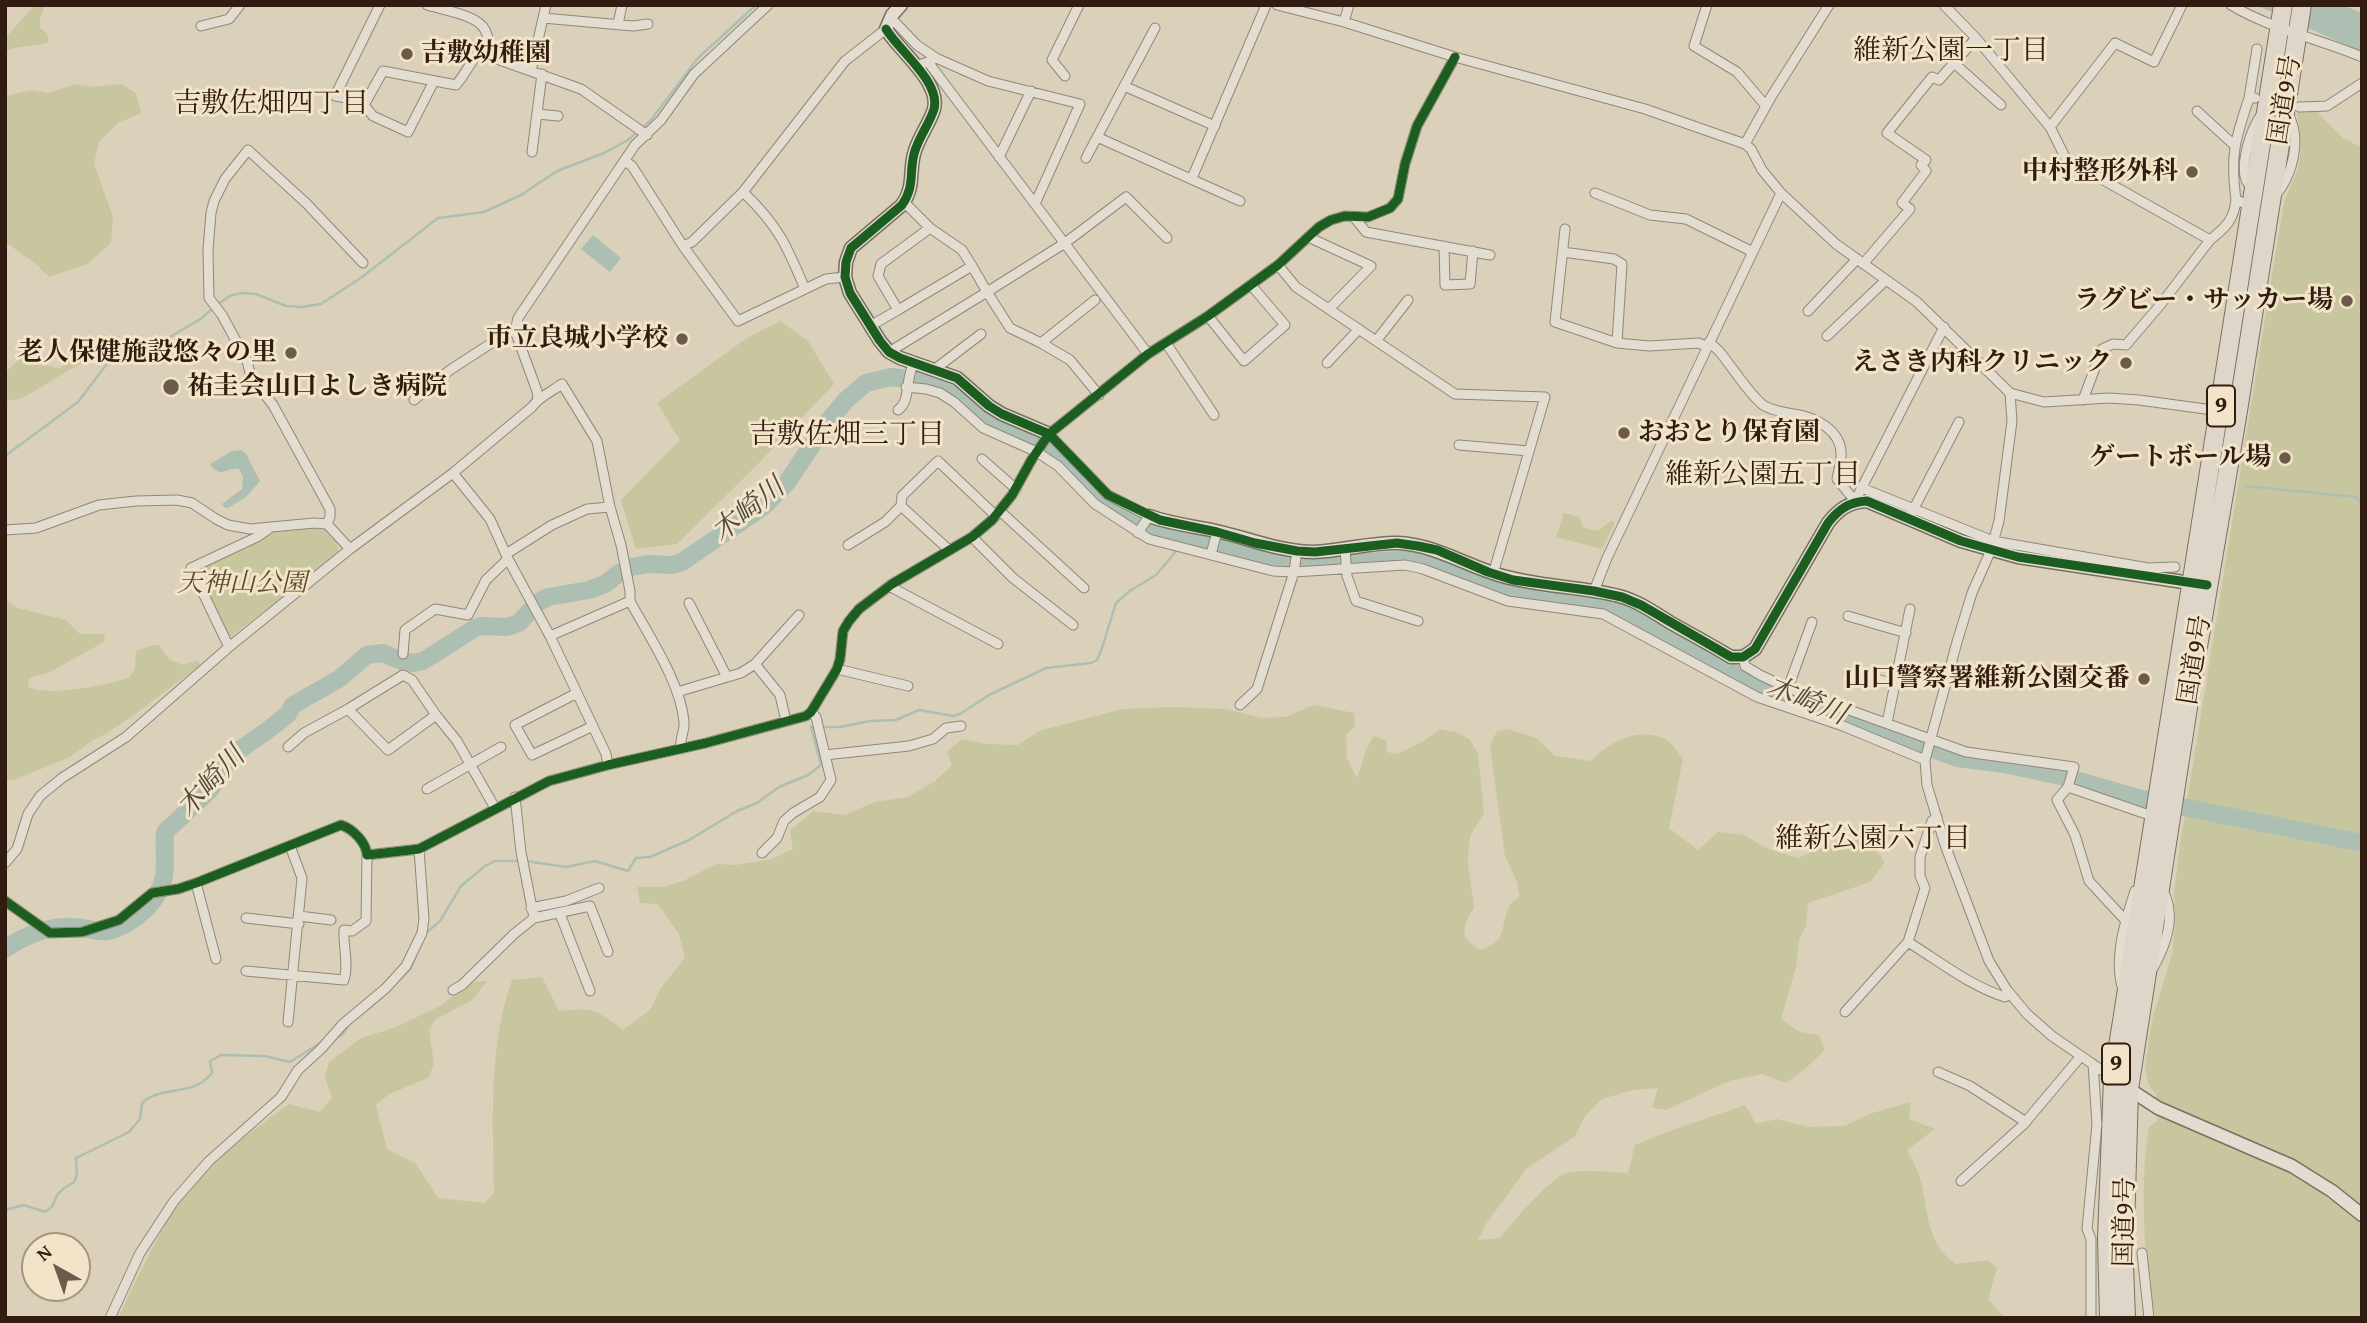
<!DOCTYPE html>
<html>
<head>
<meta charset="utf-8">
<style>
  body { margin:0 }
  #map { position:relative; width:2367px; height:1323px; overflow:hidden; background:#dbd0b9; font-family:"Gentium Book Plus",serif }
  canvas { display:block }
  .frame { position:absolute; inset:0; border:7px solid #321b10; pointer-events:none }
  .north { position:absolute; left:21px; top:1232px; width:70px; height:70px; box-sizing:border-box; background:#f1e4c8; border:2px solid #a5947e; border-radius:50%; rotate:320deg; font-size:19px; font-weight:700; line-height:28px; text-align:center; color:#321b10 }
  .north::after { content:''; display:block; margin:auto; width:24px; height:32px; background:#6d5a4b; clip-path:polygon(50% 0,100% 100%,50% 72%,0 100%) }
</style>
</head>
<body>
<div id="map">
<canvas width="2367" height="1323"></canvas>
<div class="frame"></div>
<div class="north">N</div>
</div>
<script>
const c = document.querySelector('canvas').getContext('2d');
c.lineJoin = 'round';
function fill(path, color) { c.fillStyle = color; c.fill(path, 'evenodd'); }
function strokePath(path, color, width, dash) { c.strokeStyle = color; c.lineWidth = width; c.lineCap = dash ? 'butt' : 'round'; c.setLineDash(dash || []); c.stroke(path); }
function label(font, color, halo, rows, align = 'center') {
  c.font = font + ' "Gentium Book Plus","Noto Serif JP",serif'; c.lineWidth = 6; c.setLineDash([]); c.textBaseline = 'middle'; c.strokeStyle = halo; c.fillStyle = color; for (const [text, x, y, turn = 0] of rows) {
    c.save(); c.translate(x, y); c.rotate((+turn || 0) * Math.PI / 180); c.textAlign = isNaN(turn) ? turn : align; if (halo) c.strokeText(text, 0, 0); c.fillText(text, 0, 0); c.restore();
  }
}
const green = new Path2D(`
  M 35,5 L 45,5 L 40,19 L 40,28 L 47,34 L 49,42 C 34,47 20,45 5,51 L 5,38 Z
  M 75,84 L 93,87 L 121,84 L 136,93 L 141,113 L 118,123 L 99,142 L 94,164 L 113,217 L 111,243 L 87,264 L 49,277 L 35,263 L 5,242 L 5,96 L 32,90 L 48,93 Z
  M 2318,109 L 2319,114 L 2343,138 L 2362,148 L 2362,1318 L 2153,1318 C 2145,1255 2139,1190 2149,1127 L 2157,1121 L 2156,1095 L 2148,1083 L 2145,1067 L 2152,1020 L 2172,954 L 2175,928 L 2174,893 L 2180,844 L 2281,220 L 2285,199 L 2298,169 L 2301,146 L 2297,112 Z
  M 780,321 L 808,341 L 834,384 L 756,466 L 677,544 L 636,549 L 621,500 L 680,440 L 657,403 L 747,338 Z
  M 119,336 L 121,346 L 76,366 L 23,398 L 5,401 L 5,373 C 40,337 30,367 60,368 L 94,342 Z
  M 1564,513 L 1579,517 L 1584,528 L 1598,531 L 1612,520 L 1615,523 L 1602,549 L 1556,537 Z
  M 321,526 C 333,533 339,541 338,554 L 230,637 L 195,570 L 273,530 Z
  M 5,600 L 18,608 L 66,620 L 80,634 L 105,634 L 104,642 L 48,673 L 29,678 L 28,687 C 51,697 105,685 129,678 L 135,668 L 136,651 L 153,645 L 159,645 L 170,660 L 183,665 L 198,660 L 200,665 L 137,713 L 104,735 L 93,740 L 70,757 L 14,780 L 5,781 Z
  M 1314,705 L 1354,713 L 1355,727 L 1346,735 L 1347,758 L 1357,778 L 1367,748 L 1374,736 L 1387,741 L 1386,752 L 1398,754 C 1413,746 1427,741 1439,729 L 1456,732 L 1469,739 L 1478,753 L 1484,813 L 1470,836 L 1468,863 L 1474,908 C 1462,926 1458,939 1481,950 C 1511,940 1499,920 1511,904 C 1513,901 1517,899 1520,896 L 1516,880 L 1505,856 L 1490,746 L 1497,731 L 1508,729 L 1536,738 L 1555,756 L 1591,761 C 1611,741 1637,727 1665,739 C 1672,742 1678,753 1683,759 L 1669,828 L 1698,850 L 1718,832 L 1744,835 L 1768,849 L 1798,858 L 1843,838 L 1867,839 L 1885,862 L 1870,882 L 1808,903 L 1806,926 L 1799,939 L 1796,967 L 1781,1019 L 1800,1032 L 1819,1035 L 1825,1050 L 1805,1069 L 1786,1083 L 1762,1074 L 1729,1081 L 1666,1110 L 1652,1108 L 1658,1088 L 1633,1090 L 1602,1099 L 1585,1116 L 1575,1136 L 1527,1168 L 1486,1224 L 1478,1240 L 1500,1238 C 1511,1224 1552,1176 1567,1173 C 1586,1169 1608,1172 1628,1173 L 1635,1145 L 1664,1133 L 1745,1105 L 1756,1124 L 1777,1119 L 1809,1127 L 1845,1126 L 1869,1114 L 1911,1102 L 1909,1119 L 1935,1129 L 1907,1150 C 1911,1158 1916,1166 1919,1175 C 1930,1210 1923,1238 1955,1264 L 1988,1260 L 1997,1268 L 1988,1299 L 2005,1318 L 118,1318 C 135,1283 154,1241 175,1209 C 205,1166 247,1134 289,1104 L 320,1112 L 332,1098 L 325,1077 L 329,1062 L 361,1038 L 394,1028 L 440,1006 L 473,982 L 487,981 L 472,1000 L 436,1019 L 429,1030 L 434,1064 L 428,1078 L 389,1094 L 376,1105 L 387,1149 L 416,1164 L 438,1198 L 485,1203 L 494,1193 C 493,1122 488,1048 512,980 L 542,977 L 559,1011 C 592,1007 597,1010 623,1030 L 650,1010 L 661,988 L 685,958 L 679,934 L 658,904 L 640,903 L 637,887 L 664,887 L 683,881 L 716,864 L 736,865 L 772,859 L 793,849 L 790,830 L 814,811 L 844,815 L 875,802 L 908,797 L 935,781 L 952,765 L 947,752 L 962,739 L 986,744 L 1018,745 L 1039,731 L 1122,709 L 1173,707 L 1226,709 L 1262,718 L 1285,717 Z`);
const water = new Path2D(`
  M 2256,5 L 2343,5 L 2362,13 L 2362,52 Z
  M 593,235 L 621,258 L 610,272 L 581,249 Z
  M 241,450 L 246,454 L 260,481 L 246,497 L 228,508 L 224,507 L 222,504 L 242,489 L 243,477 L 239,469 C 224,467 222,480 210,464 L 232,451 Z`);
const stream = new Path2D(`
  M 218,304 L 230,296 L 241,293 L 256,294 L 286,306 L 302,307 L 321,304 L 362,277 L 438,218 L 484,212 L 521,195 L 557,171 L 604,153 L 628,140 L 651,120 L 698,58 L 756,5
  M 5,456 L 78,402 L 106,365 L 160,343 L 202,318 L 213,308
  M 2246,486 L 2356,497 L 2362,503
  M 526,861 L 566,867 L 595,861 L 628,871 L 636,858 L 650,857 L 689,840 L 737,811 L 757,803 L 779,787 L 808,775 L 821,765 L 811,727 L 840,727 L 870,721 L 896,720 L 919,710 L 953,716 L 960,714 L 989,695 L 1046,668 L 1091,663 L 1097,660 L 1101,651 L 1116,603 L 1131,590 L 1156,575 L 1174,554 L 1180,540
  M 426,933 L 440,921 L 461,886 L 485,866 L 495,861 L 520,861
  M 401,978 L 411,968 L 418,951
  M 368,1009 L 382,997
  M 335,1039 L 343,1034 L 349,1024
  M 5,1210 L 24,1205 L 45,1212 L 52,1207 L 57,1195 L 63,1189 L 74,1182 L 77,1174 L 76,1158 L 129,1132 L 140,1119 L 142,1103 C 163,1084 192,1098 212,1073 L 210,1061 L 221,1055 L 264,1056 L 290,1062 L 325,1040`);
const river = new Path2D(`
  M 5,949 C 28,933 55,924 82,928 C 91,929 101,933 109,931 C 133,925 160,901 164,876 C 166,862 164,846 165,832 L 210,790 L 231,756 L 268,730 L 288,714 L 293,705 L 339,679 L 367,655 L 383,653 L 401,661 L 414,663 L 423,661 L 475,628 L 482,626 L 507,627 L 519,623 L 537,603 L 548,597 L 589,590 L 605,584 L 618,574 L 631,567 L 648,564 L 672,565 L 682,562 L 764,506 L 786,484 L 826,424 L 846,400 L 866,383 L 891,377 L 917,380 L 948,390 L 992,423 L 1008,433 L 1050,449 L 1100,499 L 1158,534 L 1281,562 L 1306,566 L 1397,560 L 1416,561 L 1435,565 L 1491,588 L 1545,602 L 1558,599 L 1608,607 L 1639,621 L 1731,672 L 1789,700 L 1958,758 L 2004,764 L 2065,777 L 2138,798 L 2362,843`);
const street = new Path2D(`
  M 380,5 L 335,96 L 347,98 L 364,105 L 383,71 L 456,85 C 468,71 474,53 489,42
  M 427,5 C 443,10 478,15 485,30 C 490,39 488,49 494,58 L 581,89 L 647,135
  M 1277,5 L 1344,22 L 1455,57 L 1645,109 L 1745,144 L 1751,149 L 1762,170 L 1781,193 L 1836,244 L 1917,302 L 2010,393 L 2044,402 L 2109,398 L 2139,400 L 2220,411 L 2237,417
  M 1707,5 L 1694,46 L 1737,72 L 1766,106
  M 1944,5 L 1976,38 L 2050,127 L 2066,159 L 2210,240 C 2225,228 2234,220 2236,200 L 2254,207
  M 2231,5 C 2271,29 2319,39 2362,57
  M 543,18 L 633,26 L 648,24
  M 891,18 L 917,45 L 936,58
  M 1344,22 L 1349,5
  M 618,24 L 622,5
  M 201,26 L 229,19 L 240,5
  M 928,62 L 936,58 L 988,81 L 1080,104 L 1035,204
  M 1954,63 L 2001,105
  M 915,66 L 928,62 L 1148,354
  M 531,71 L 546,5
  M 1065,76 L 1052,60 L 1079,5
  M 1124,86 L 1215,126
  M 2249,98 L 2257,49
  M 364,105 L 373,116 L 408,132 L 434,81
  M 2299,107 L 2327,106 L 2362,83
  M 2197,111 L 2234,145
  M 537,114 L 558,116
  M 2050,127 L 2115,43 L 2154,62 L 2182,5
  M 1097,137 L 1240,201
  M 1745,144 L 1771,97 L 1829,5
  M 532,152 L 542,74
  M 999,157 L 1031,91
  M 1086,158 L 1155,28
  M 625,161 L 632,166 L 683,246 L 738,321 L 826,279 L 845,277
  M 1192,178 L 1266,5
  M 2253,190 C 2251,187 2248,184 2246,180 C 2240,163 2251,129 2261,115
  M 743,192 C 778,225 787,246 805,289
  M 1595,193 L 1650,215 L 1686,219 L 1753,252
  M 2275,196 C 2293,175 2302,139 2288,114
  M 2236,200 C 2230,155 2235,140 2249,98 L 2255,98
  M 904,202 L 930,228 L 881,264 L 878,276 L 898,310 L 972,266 L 987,292 L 1065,243 L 1126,197 L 1167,238
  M 1354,217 L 1366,232 L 1490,255
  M 930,228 L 962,250 L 972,266
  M 1565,229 L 1555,322 L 1617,343
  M 1308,237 L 1371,266 L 1329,309
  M 683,246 L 692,242 L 743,192 L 845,61 L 886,29
  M 1444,246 L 1445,285 L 1470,284 L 1473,251
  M 1563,252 L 1614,259 L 1622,264 L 1617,343 L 1649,346 L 1699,343 L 1707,347
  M 1863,264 L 1910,209 L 1902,203 L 1926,171 L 1921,165 L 1926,160 L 1887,133 L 1932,77 L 1939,80 L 1976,38
  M 1278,265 L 1296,287 L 1455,394 L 1545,397 L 1493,574
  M 1808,311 L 1857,259
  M 1208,316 L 1244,361 L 1285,325 L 1251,285
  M 870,326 L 898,310
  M 1827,336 L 1886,280
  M 1376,341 L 1408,300
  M 1709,342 L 1718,350 C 1732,366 1747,392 1763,405 C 1772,411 1784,412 1794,414 C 1816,417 1843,431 1841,457 C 1841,464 1838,472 1837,479 L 1855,501 L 1944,327
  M 1041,343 L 1095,300
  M 1166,343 L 1214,415
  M 889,352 L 987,292 L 1010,328 L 1041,343 L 1070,360 L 1099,395
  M 1327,363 L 1359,329
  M 935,369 L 981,334
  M 906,387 L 926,389 L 940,393 L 954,402 L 983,428 L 1037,452 L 1058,466 L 1095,504 L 1149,539 L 1273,571 L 1294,572 L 1405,565 L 1423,569 L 1508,601 L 1603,614 L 1757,697 L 1843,726 L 1925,760
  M 2010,393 L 2012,421 L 1999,521 L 1991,550 L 1972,593 L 1957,642 L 1925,760 L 1927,785 L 1945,845 L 1989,961 L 2007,990 L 2027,1014 L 2052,1036 L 2113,1078
  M 538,399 L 537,391 L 515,331 L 518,318 L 635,145 L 661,120 L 694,74 L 768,5
  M 414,400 L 450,370 L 507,333 L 515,331
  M 2083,400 L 2102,349 L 2113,344 L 2126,345 L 2161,304 L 2210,240
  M 898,410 C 911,401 905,378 914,363
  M 1049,434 L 1108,495 L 1149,516 L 1138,533
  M 1459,445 L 1529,451
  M 982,459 L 1016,489
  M 453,473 L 490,519 L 508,559 L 550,636
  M 1862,488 L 1993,541 L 2148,568 L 2175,567
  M 901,506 L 949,550
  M 1000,511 L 1084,588
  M 1911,514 L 1959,422
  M 327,524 L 330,517 L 330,509 L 273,405 L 251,377 L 247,361 L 222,315 L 209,298 L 208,250 L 211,213 L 214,201 L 225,179 L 248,150 L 306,203 L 363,263
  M 5,530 L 36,528 L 99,505 L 136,501 L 177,500 L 192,503 L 216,519 L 228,525 L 250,529 L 314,523 L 327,524 L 350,549
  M 972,537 L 1013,578 L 1073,625
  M 848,545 L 885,522 L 901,506 L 902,496 L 938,461 L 996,516
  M 1345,549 L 1347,576 L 1356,601 L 1418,621
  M 506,554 L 552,525 L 587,509 L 610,507
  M 1211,554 L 1217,532
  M 889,586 L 998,644
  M 1594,591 L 1607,558 L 1781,193
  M 689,603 L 727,677
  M 1848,616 L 1906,633
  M 229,647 L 191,568 L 257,537 L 270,528
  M 403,654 L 405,630 L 435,609 L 468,615 L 486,580 L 508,559
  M 1743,657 L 1745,666 L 1760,675 L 1788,688 L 1966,752 L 2074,767 L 2068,787 L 2057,800 L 2075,835 L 2089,881 L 2126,921
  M 755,664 L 780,695 L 786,721
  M 837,669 L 908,686
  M 1849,673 L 1896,684
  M 1788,688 L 1812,622
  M 677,692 L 741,673 L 755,664 L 799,615
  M 577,693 L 515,725 L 532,755 L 593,726
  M 1240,705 L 1257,689 L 1294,572 L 1297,551
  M 348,709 L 388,750 L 436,715 L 457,741 L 495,808
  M 1887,723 L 1910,609
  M 288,747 L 304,733 L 348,709 L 403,675 L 412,680 L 436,715
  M 825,755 L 909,746 L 933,739 L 946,728 L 961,726
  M 608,765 L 606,754 L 550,636 L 630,601
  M 2068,787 L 2155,817
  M 427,789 L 501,747
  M 515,797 L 521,852 L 534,918 L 590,906 L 608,952
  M 1937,817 L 1932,821 L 1920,857 L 1920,876 L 1925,888 L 1908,942 C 1939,961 1970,986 2005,997 L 2010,994
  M 762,853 L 777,838 L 784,821 L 793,813 L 820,797 L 831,780 L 816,717 L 811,712
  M 5,863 L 17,849 L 28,814 L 40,796 L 62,778 L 126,737 L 229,647 L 350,549 L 453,473 L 532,407 C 539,397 551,392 562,384 L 597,441 L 610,507 L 621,545 L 630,591 L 630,601 C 648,635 681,683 684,722 C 685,731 679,739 681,749
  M 196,883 L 216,959
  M 5,901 L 50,933 L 82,932 L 119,920 L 152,893 L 178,889 L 196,883 L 341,825 C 353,829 366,842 367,855 L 419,849 L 549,781 L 608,765 L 706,743 L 806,716 L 811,712 L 837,669 L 840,659 L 843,631 L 849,621 L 859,609 L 892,584 L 972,537 L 992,520 L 1012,495 L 1032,459 L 1049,434 L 1148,354 L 1208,316 L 1278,265 L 1319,227 L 1331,220 L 1345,216 L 1368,217 L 1390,208 L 1398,199 L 1405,164 L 1417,126 L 1455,57
  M 531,908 L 566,901 L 599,888
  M 560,914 L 590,991
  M 299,916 L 331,920
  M 246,918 L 299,924
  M 2153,968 C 2166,945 2177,914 2162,889
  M 246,971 L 344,980 C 349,965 343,946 344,930 L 352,931 L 366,921 L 367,855
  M 453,990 L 462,985 L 514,934 L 534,918
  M 2123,990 C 2113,958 2125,922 2135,891
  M 1845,1012 L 1908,942
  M 288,1022 L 302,878 L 290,846
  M 1938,1072 L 1970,1086 L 2026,1122
  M 1961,1181 L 2023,1125 L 2081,1056
  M 2142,1253 L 2149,1318
  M 110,1318 L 140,1253 L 174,1201 L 209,1161 L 281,1097 L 298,1070 L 321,1049 L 343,1024 L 386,988 L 406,966 L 422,933 L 424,919 L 419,849
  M 2091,1318 L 2091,1239 L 2087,1229 L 2097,1124 L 2093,1064`);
const secondary = new Path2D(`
  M 901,5 L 892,15 L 886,29 C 899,51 941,82 934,109 C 929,125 918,138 914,154 C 909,174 915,186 902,205 L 851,248 L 846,262 L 845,277 L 850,293 L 880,341 L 889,352 L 900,358 L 957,378 L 989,406 L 1002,414 L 1049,434
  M 1149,516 C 1171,524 1193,526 1216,531 C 1249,538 1280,552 1314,552 C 1342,551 1371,542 1399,543 C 1435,545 1465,565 1499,575 C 1538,587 1580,586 1619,596 C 1638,601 1655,613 1671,623 C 1691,634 1711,645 1731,657 L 1743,657 L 1755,649 L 1828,523 C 1839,509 1849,502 1867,501 L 1961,541 L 2018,557 L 2197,584
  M 2129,1089 L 2158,1108 L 2292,1166 L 2332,1191 L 2362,1215`);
const highway = new Path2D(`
  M 2109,1318 L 2107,1239 L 2113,1078 L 2283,5
  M 2126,1318 L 2124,1265 L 2129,1089 L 2191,688 L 2237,417 L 2302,5`);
const cycleway = new Path2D(`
  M 886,29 C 899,51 941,82 934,109 C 929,125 918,138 914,154 C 909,174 915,186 902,205 L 851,248 L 846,262 L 845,277 L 850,293 L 880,341 L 889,352 L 900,358 L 957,378 L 989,406 L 1002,414 L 1049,434 L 1108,495 L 1160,520 L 1217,532 L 1255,543 L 1297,551 L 1315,552 L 1397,543 L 1418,546 L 1437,550 L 1488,572 L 1513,580 L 1594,591 L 1622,597 L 1641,605 L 1731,657 L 1743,657 L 1755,649 L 1828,523 C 1839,509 1849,502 1867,501 L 1961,541 L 2018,557 L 2207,585
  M 5,901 L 50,933 L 82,932 L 119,920 L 152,893 L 178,889 L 196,883 L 341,825 C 353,829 366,842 367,855 L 419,849 L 549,781 L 608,765 L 706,743 L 806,716 L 811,712 L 837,669 L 840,659 L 843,631 L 849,621 L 859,609 L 892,584 L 972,537 L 992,520 L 1012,495 L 1032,459 L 1049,434 L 1148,354 L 1208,316 L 1278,265 L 1319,227 L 1331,220 L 1345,216 L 1368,217 L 1390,208 L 1398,199 L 1405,164 L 1417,126 L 1455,57`);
const markers = [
  [407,54,7,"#6d5a4b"],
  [2192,172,7,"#6d5a4b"],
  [2347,301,7,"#6d5a4b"],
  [682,339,7,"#6d5a4b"],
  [291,353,7,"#6d5a4b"],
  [2126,363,7,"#6d5a4b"],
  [171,387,9,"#6d5a4b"],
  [1624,433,7,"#6d5a4b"],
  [2285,458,7,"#6d5a4b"],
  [2144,679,7,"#6d5a4b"]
];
const shields = [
  [2221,406,28],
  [2116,1064,28]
];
const shieldNames = [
  ["9",2221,406],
  ["9",2116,1064]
];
const poiNames = [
  ["吉敷幼稚園",421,54,"left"],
  ["中村整形外科",2178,172],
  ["ラグビー・サッカー場",2333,301],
  ["市立良城小学校",668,339],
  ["老人保健施設悠々の里",277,353],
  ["えさき内科クリニック",2112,363],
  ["祐圭会山口よしき病院",187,387,"left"],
  ["おおとり保育園",1638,433,"left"],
  ["ゲートボール場",2271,458],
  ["山口警察署維新公園交番",2130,679]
];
const streetNames = [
  ["国道9号",2286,100,-81],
  ["国道9号",2196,660,-81],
  ["国道9号",2126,1222,-89]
];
const parkNames = [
  ["天神山公園",242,584]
];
const neighbourhoodNames = [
  ["維新公園一丁目",1951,52],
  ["吉敷佐畑四丁目",271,105],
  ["吉敷佐畑三丁目",847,436],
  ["維新公園五丁目",1763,476],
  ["維新公園六丁目",1873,840]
];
const waterNames = [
  ["木崎川",749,511,-39],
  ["木崎川",1806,702,22],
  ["木崎川",212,783,-47]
];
fill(green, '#c7c69e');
fill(water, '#adbfb2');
strokePath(stream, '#adbfb2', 2.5);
strokePath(river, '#adbfb2', 18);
strokePath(street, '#908779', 11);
strokePath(secondary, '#786f62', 15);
strokePath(highway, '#786f62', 20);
strokePath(street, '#e3ddd1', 9);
strokePath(secondary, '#e3ddd1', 12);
strokePath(highway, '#ded7c9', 18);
strokePath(cycleway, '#1b5e20', 9);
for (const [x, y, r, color] of markers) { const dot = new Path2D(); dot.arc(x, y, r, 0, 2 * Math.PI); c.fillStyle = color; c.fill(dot); strokePath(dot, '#f1e4c8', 2.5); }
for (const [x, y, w] of shields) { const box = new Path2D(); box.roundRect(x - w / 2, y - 20.5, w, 41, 5); c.fillStyle = '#f1e4c8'; c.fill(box); strokePath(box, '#321b10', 2); }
label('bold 24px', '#321b10', null, shieldNames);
label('bold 26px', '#321b10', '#f1e4c8', poiNames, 'right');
label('26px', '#321b10', '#f1e4c8', streetNames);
label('italic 26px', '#5a4c34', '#f1e4c8', parkNames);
label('28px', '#321b10', '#f1e4c8', neighbourhoodNames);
label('italic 28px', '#514a40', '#f1e4c8', waterNames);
</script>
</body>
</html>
